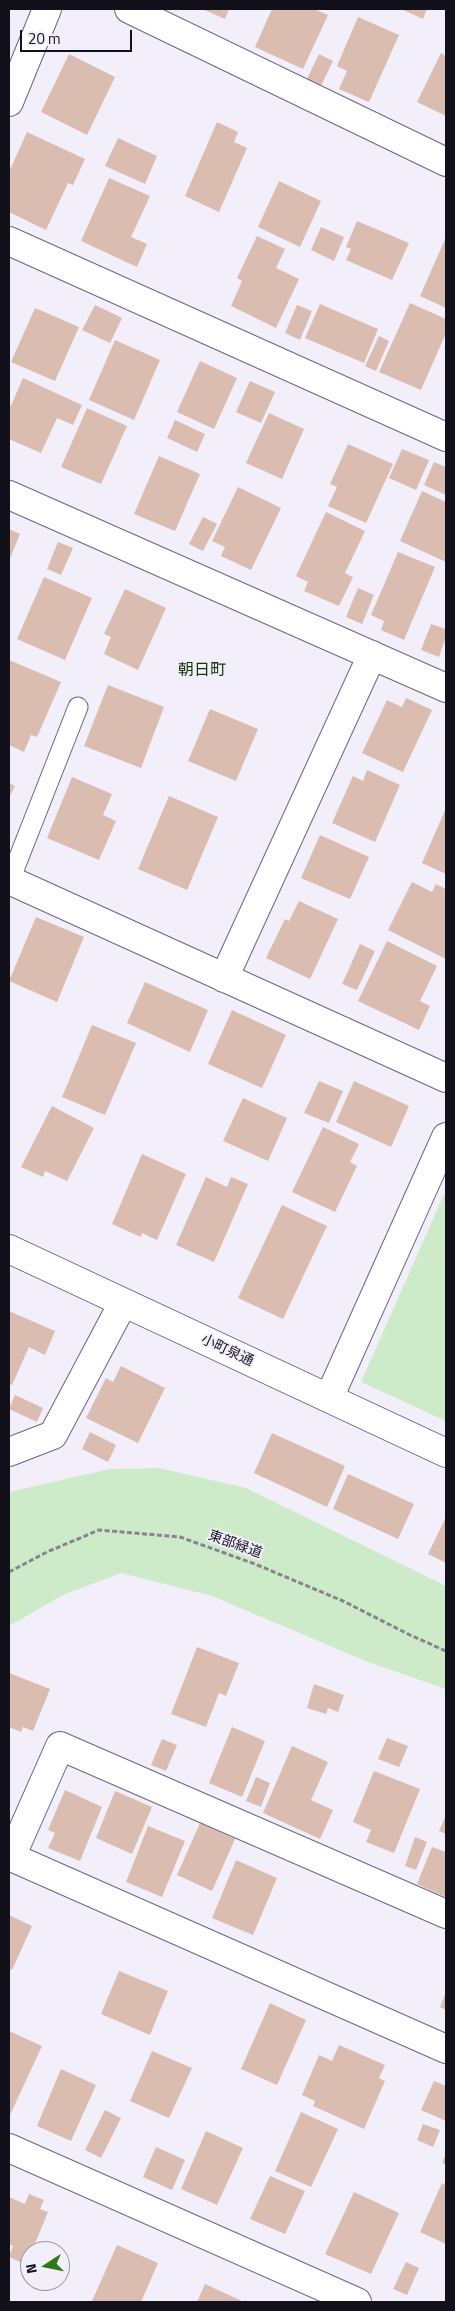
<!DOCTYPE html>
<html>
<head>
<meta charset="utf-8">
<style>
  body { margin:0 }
  #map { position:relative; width:455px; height:2311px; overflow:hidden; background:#f2effb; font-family:"Titillium Web",sans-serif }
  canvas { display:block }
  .frame { position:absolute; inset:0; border:10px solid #12101a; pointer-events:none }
  .north { position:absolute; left:20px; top:2241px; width:50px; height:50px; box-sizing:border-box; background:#f2effb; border:1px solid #9896a1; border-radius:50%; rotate:259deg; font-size:14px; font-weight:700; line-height:20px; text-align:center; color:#12101a }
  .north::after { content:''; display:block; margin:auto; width:18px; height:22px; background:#327718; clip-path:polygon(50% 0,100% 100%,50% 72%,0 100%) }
  .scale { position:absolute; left:20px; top:30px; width:112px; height:22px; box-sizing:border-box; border:2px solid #12101a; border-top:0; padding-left:6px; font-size:15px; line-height:18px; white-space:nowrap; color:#12101a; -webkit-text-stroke:4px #f2effb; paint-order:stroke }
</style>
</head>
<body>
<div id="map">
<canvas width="455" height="2311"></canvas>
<div class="frame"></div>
<div class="north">N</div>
<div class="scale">20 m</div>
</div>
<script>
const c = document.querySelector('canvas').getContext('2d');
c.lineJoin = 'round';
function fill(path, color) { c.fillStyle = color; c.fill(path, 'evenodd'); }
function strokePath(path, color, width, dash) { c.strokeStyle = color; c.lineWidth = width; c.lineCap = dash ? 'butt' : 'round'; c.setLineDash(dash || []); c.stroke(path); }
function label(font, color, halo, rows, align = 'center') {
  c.font = font + ' "Titillium Web","Noto Sans JP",sans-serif'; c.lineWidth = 4; c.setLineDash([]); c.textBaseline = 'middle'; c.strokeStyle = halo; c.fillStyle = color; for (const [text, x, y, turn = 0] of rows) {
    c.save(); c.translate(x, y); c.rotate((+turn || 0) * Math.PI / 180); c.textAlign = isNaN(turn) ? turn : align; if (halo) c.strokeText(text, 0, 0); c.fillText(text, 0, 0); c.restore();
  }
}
const green = new Path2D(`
  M 444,1194 L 446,1195 L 446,1421 L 361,1382 Z
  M 159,1468 L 246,1488 L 446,1586 L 446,1689 L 368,1662 L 212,1596 L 121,1573 L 63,1595 L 9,1626 L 9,1492 L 110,1469 Z`);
const building = new Path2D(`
  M 202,9 L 229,9 L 225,19 Z
  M 272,9 L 314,9 L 328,15 L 303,69 L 255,47 Z
  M 401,9 L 427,9 L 423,19 Z
  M 358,17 L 399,35 L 369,102 L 339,89 L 347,71 L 337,66 Z
  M 441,53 L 446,56 L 446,116 L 417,102 Z
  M 69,54 L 115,77 L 87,135 L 41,112 Z
  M 319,54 L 333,61 L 320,88 L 306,81 Z
  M 217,122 L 238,132 L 234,142 L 247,148 L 219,212 L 185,196 Z
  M 27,132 L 85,159 L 73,185 L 68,183 L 46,230 L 9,212 L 9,172 Z
  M 118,138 L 157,156 L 145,184 L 105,166 Z
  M 109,178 L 150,196 L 131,237 L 147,244 L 137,267 L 81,241 Z
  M 279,181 L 321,201 L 300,247 L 258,227 Z
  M 357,221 L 409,243 L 392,280 L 346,260 L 351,249 L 346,247 Z
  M 321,227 L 344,237 L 334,261 L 311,250 Z
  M 257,236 L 285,249 L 276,268 L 299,279 L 276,328 L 231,306 L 242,281 L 237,278 Z
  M 446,237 L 446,308 L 420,296 Z
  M 410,303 L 446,319 L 446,333 L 421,390 L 379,372 Z
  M 320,304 L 378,329 L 364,363 L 305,338 Z
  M 95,305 L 122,318 L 110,343 L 82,330 Z
  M 297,305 L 312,311 L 300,340 L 285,333 Z
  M 35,308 L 79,327 L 55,381 L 11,362 Z
  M 379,336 L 389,341 L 376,371 L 365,366 Z
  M 115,340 L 160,360 L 134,420 L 89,400 Z
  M 200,361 L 237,378 L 214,429 L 177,412 Z
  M 23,378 L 82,405 L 73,425 L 57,418 L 41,453 L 9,439 L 9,410 Z
  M 250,381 L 275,392 L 261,423 L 236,412 Z
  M 87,408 L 127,426 L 101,484 L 61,467 Z
  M 269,413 L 304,429 L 282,479 L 246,463 Z
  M 175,420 L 205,434 L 197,452 L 167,438 Z
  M 348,444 L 393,464 L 366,523 L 328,506 L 337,487 L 330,484 Z
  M 402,449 L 429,460 L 416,490 L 389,478 Z
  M 159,456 L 200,474 L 175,531 L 134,514 Z
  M 434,462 L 446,467 L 446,495 L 424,485 Z
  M 238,487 L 281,508 L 251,570 L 221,556 L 225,547 L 212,541 Z
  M 422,491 L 446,502 L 446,562 L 400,541 Z
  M 326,512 L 365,531 L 345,573 L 353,577 L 339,606 L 304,591 L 308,582 L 296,576 Z
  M 203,517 L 217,524 L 203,551 L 189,544 Z
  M 9,529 L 20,534 L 9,561 Z
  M 58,542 L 73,548 L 61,575 L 47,569 Z
  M 398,552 L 435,567 L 404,640 L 381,630 L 384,621 L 371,615 Z
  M 44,577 L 92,598 L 65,660 L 17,639 Z
  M 358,588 L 374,595 L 362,624 L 346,617 Z
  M 125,589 L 166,608 L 138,670 L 104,654 L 111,637 L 104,634 Z
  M 431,624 L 446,629 L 446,637 L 439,657 L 421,650 Z
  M 9,660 L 61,682 L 37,737 L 31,735 L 24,752 L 9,745 Z
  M 108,685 L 164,707 L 141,768 L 84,746 Z
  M 406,698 L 432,710 L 403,772 L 362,753 L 387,700 L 402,707 Z
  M 210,709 L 258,729 L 236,781 L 188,761 Z
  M 367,770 L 400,785 L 375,842 L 332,823 L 353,776 L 363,781 Z
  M 72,777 L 112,794 L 103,815 L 116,821 L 99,860 L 47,838 Z
  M 9,783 L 15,786 L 9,798 Z
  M 169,796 L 218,817 L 187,890 L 138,869 Z
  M 446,808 L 446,874 L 422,863 Z
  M 320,835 L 369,857 L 350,899 L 301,878 Z
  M 412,882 L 432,892 L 436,884 L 446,889 L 446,959 L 388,930 Z
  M 299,901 L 338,919 L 310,979 L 266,958 L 285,919 L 289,921 Z
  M 36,917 L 84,937 L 57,1002 L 9,981 Z
  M 387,941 L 437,966 L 420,1001 L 430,1006 L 419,1030 L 358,1001 Z
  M 360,944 L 375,951 L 357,990 L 342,984 Z
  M 145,982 L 208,1010 L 190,1052 L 127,1023 Z
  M 232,1010 L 286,1035 L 262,1088 L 208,1064 Z
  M 92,1025 L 136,1043 L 105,1115 L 62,1097 Z
  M 319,1081 L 343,1091 L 329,1123 L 304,1113 Z
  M 354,1081 L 409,1106 L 391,1147 L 336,1122 Z
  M 243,1098 L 287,1118 L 268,1161 L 223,1141 Z
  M 52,1106 L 94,1128 L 67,1181 L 45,1171 L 43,1177 L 21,1167 Z
  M 323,1127 L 359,1144 L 350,1162 L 357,1166 L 335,1212 L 292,1192 Z
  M 142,1154 L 186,1174 L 157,1240 L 142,1233 L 141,1237 L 112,1224 Z
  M 206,1177 L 227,1187 L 231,1177 L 248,1184 L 214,1262 L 176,1245 Z
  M 282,1205 L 327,1226 L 283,1319 L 238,1298 Z
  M 9,1311 L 55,1331 L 45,1355 L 29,1347 L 12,1385 L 9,1384 Z
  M 121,1366 L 165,1388 L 138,1443 L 86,1418 L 106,1378 L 113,1382 Z
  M 15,1395 L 43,1408 L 37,1422 L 9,1409 Z
  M 90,1432 L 116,1445 L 108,1462 L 82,1449 Z
  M 272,1433 L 345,1466 L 327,1507 L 254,1473 Z
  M 348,1474 L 414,1504 L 398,1539 L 333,1509 Z
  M 445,1519 L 446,1520 L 446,1563 L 428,1554 Z
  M 197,1647 L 239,1663 L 226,1696 L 219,1693 L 206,1727 L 171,1714 Z
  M 9,1673 L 50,1689 L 33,1731 L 23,1727 L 21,1732 L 9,1727 Z
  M 314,1684 L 344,1695 L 338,1712 L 328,1708 L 326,1714 L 307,1708 Z
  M 232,1727 L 265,1741 L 242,1797 L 209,1783 Z
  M 387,1738 L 408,1746 L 399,1767 L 378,1759 Z
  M 162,1739 L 177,1745 L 166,1771 L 151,1765 Z
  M 292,1746 L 328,1762 L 311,1800 L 333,1810 L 320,1839 L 263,1813 Z
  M 374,1771 L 420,1789 L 394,1853 L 366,1842 L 371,1830 L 353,1822 Z
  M 256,1777 L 270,1783 L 261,1807 L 246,1801 Z
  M 65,1790 L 102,1807 L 80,1861 L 48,1848 L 55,1833 L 48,1830 Z
  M 115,1791 L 152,1807 L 132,1854 L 96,1838 Z
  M 446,1815 L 446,1834 L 439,1831 Z
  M 200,1823 L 235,1839 L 212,1891 L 177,1875 Z
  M 148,1826 L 185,1841 L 162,1897 L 126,1882 Z
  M 415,1837 L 427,1842 L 416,1870 L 405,1866 Z
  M 432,1847 L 446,1852 L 446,1897 L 417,1884 Z
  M 236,1860 L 277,1878 L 253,1935 L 212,1918 Z
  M 9,1915 L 32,1926 L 12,1970 L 9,1969 Z
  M 119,1971 L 168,1991 L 150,2035 L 101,2014 Z
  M 446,1992 L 446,2010 L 440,2007 Z
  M 270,2003 L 306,2020 L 277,2085 L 241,2069 Z
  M 9,2031 L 42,2046 L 10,2115 L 9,2115 Z
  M 339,2045 L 385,2065 L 379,2078 L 385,2081 L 364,2129 L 313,2106 L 315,2101 L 302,2095 L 319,2055 L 332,2061 Z
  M 152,2051 L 192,2068 L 169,2118 L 130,2101 Z
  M 61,2069 L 96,2085 L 71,2141 L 37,2126 Z
  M 434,2081 L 446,2086 L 446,2121 L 421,2110 Z
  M 105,2110 L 121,2118 L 101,2158 L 85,2150 Z
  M 301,2112 L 338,2129 L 311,2187 L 275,2171 Z
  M 423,2124 L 440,2130 L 433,2147 L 417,2140 Z
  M 206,2131 L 243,2148 L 217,2205 L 181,2189 Z
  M 156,2147 L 185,2160 L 172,2190 L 143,2177 Z
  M 446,2153 L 446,2164 L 442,2163 Z
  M 270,2176 L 305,2191 L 285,2234 L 250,2219 Z
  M 442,2183 L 446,2185 L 446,2244 L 420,2232 Z
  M 354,2192 L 399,2213 L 371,2274 L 325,2254 Z
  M 29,2194 L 44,2200 L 40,2209 L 48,2212 L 32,2251 L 30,2251 L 27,2265 L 9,2257 L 13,2246 L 9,2244 L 9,2197 L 25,2204 Z
  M 117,2245 L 158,2263 L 141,2302 L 92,2301 Z
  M 406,2262 L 419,2268 L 407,2295 L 393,2289 Z
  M 205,2284 L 244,2302 L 197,2302 Z`);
const path = new Path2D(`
  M 9,1572 L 47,1552 L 99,1530 L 180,1537 L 255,1564 L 343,1601 L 410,1635 L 446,1651`);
const service = new Path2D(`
  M 10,880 L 78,707`);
const minor = new Path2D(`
  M 129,9 L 446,162
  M 9,102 L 47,9
  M 9,241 L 446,437
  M 9,495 L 446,688
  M 9,880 L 446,1078
  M 224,978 L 372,655
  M 329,1398 L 446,1137
  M 9,1452 L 53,1435 L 123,1303
  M 9,1856 L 446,2049
  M 11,1857 L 60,1746 L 446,1914
  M 9,2148 L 357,2302`);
const tertiary = new Path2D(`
  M 9,1249 L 446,1453`);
const streetNames = [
  ["小町泉通",227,1351,25],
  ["東部緑道",235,1545,20]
];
const quarterNames = [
  ["朝日町",202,671]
];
fill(green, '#cdeac9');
fill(building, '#dbbcb0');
strokePath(service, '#6b657e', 21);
strokePath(minor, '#6b657e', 30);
strokePath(tertiary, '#6b657e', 30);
strokePath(path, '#86848f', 3, [5, 2.5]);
strokePath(service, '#fff', 19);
strokePath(minor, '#fff', 28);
strokePath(tertiary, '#fff', 28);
label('14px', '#12101a', '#f2effb', streetNames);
label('16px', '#143509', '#f2effb', quarterNames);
</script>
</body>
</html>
